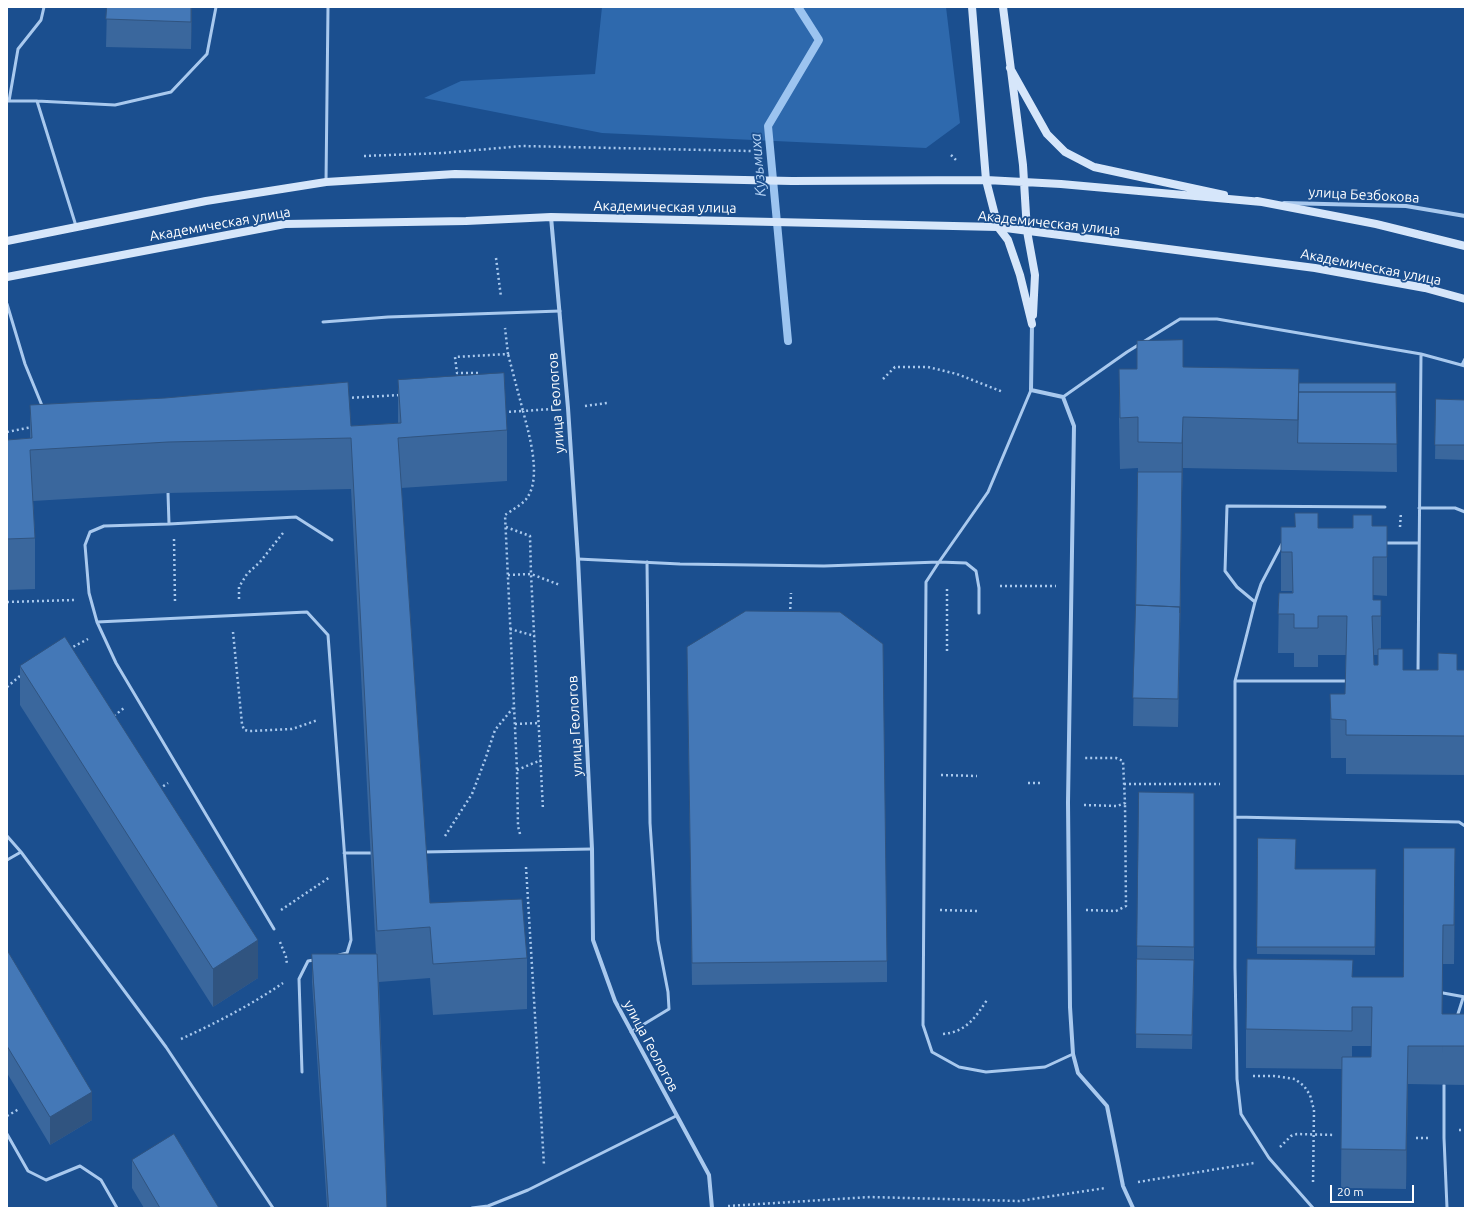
<!DOCTYPE html>
<html>
<head>
<meta charset="utf-8">
<style>
  body { margin:0 }
  #map { position:relative; width:1472px; height:1215px; overflow:hidden; background:#1b4f8f; font-family:Ubuntu,sans-serif }
  canvas { display:block }
  .frame { position:absolute; inset:0; border:8px solid #fff; pointer-events:none }
  .scale { position:absolute; left:1330px; top:1185px; width:84px; height:18px; box-sizing:border-box; border:2px solid #fff; border-top:0; padding-left:5px; font-size:12px; line-height:14px; white-space:nowrap; color:#fff; -webkit-text-stroke:3px #1b4f8f; paint-order:stroke }
</style>
</head>
<body>
<div id="map">
<canvas width="1472" height="1215"></canvas>
<div class="frame"></div>
<div class="scale">20 m</div>
</div>
<script>
const c = document.querySelector('canvas').getContext('2d');
c.lineJoin = 'round';
function fill(path, color) { c.fillStyle = color; c.fill(path, 'evenodd'); }
function strokePath(path, color, width, dash) { c.strokeStyle = color; c.lineWidth = width; c.lineCap = dash ? 'butt' : 'round'; c.setLineDash(dash || []); c.stroke(path); }
function label(font, color, halo, rows, align = 'center') {
  c.font = font + ' Ubuntu,sans-serif'; c.lineWidth = 3.5; c.setLineDash([]); c.textBaseline = 'middle'; c.strokeStyle = halo; c.fillStyle = color; for (const [text, x, y, turn = 0] of rows) {
    c.save(); c.translate(x, y); c.rotate((+turn || 0) * Math.PI / 180); c.textAlign = isNaN(turn) ? turn : align; if (halo) c.strokeText(text, 0, 0); c.fillText(text, 0, 0); c.restore();
  }
}
const green = new Path2D(`
  M 602,7 L 946,7 L 960,123 L 926,148 L 602,133 L 424,98 L 461,81 L 595,74 Z`);
const stream = new Path2D(`
  M 788,341 L 768,126 L 819,40 L 798,7`);
const path = new Path2D(`
  M 951,155 L 957,161
  M 364,156 L 443,153 L 522,146 L 751,151
  M 496,258 L 501,297
  M 479,377 L 479,373 L 457,373 L 455,357 L 508,354 L 505,328
  M 883,379 L 895,367 L 928,367 L 957,374 L 1003,392
  M 347,398 L 400,395
  M 585,406 L 607,403
  M 504,412 L 523,411 L 508,354
  M 7,432 L 32,427
  M 506,527 L 530,536 L 531,574 L 543,810
  M 1400,527 L 1401,512
  M 174,539 L 175,602
  M 508,575 L 531,574 L 560,585
  M 1000,586 L 1056,586
  M 239,599 L 239,587 L 247,574 L 260,562 L 283,533
  M 7,602 L 74,600
  M 790,614 L 791,593
  M 510,629 L 535,636
  M 233,632 L 242,724 L 244,730 L 250,731 L 292,729 L 318,720
  M 69,649 L 88,639
  M 947,651 L 947,588
  M 7,687 L 21,675
  M 114,716 L 124,708
  M 515,724 L 539,723
  M 517,770 L 541,760
  M 941,775 L 977,776
  M 1028,783 L 1041,783
  M 1124,784 L 1220,784
  M 159,789 L 168,783
  M 1084,805 L 1117,806 L 1125,803 L 1123,761 L 1116,758 L 1084,758
  M 520,834 L 518,826 L 517,770 L 505,515 C 512,510 523,504 527,498 C 542,477 529,434 523,411 L 552,409
  M 445,836 L 472,794 L 485,760 L 495,730 L 513,708
  M 526,867 L 544,1165
  M 281,910 L 330,877
  M 940,910 L 977,911
  M 1086,910 L 1116,911 L 1126,906 L 1125,803
  M 280,942 L 286,957 L 287,964
  M 943,1034 C 966,1032 975,1018 987,1000
  M 181,1039 C 216,1023 251,1005 283,983
  M 1253,1076 L 1274,1076 L 1295,1079 L 1304,1086 L 1310,1095 L 1314,1110 L 1313,1184
  M 7,1116 L 19,1109
  M 1459,1130 L 1465,1130
  M 1416,1138 L 1428,1138
  M 1280,1147 L 1291,1136 L 1297,1134 L 1335,1135
  M 1138,1182 L 1254,1163
  M 728,1206 L 870,1197 L 1019,1201 L 1106,1188`);
const lane = new Path2D(`
  M 7,101 L 37,101 L 115,105 L 171,92 L 207,54 L 216,7
  M 9,101 L 18,49 L 41,20 L 44,7
  M 37,101 L 76,226
  M 326,182 L 328,7
  M 7,304 L 25,364 L 43,408
  M 323,322 L 388,317 L 560,311
  M 1462,365 L 1465,359
  M 1063,397 L 1127,352 L 1180,319 L 1217,319 L 1421,354 L 1465,366
  M 168,493 L 169,524 L 104,526 L 90,532 L 85,545 L 89,593 L 97,622 L 116,663 L 274,929
  M 1419,508 L 1455,508 L 1465,512
  M 169,524 L 296,517 L 332,540
  M 1384,543 L 1419,543
  M 578,559 L 680,564 L 824,566 L 939,562 L 988,492 L 1031,390
  M 1255,602 L 1237,587 L 1225,571 L 1227,506 L 1385,507
  M 979,613 L 979,588 L 976,571 L 966,563 L 939,562 L 926,582 L 923,1025 L 932,1052 L 959,1067 L 986,1072 L 1045,1067 L 1073,1054
  M 97,622 L 307,612 L 328,635 L 351,940 L 347,953 L 339,955
  M 1418,672 L 1421,354
  M 1235,681 L 1255,602 L 1261,584 L 1282,544
  M 1235,817 L 1459,822 L 1465,826
  M 7,836 L 21,852 L 88,942 L 166,1047 L 273,1208
  M 423,852 L 592,849
  M 344,853 L 371,853
  M 7,860 L 21,852
  M 1443,993 L 1465,997
  M 1457,1017 L 1463,998
  M 631,1032 L 669,1009 L 668,992 L 658,940 L 650,823 L 647,562
  M 302,1072 L 299,979 L 308,961 L 314,960
  M 1444,1085 L 1444,1138 L 1447,1208
  M 7,1134 L 28,1171 L 46,1180 L 80,1166 L 101,1180 L 117,1208
  M 472,1208 L 488,1206 L 528,1190 L 676,1116
  M 1313,1208 L 1269,1158 L 1241,1114 L 1237,1079 L 1235,968 L 1235,681 L 1346,681`);
const street = new Path2D(`
  M 1284,203 L 1406,206 L 1465,216
  M 551,217 L 568,408 L 578,559 L 592,849 L 593,940 L 615,1001 L 709,1175 L 712,1208
  M 1032,324 L 1031,390 L 1063,397 L 1074,426 L 1068,802 L 1070,1007 L 1073,1054 L 1078,1073 L 1107,1106 L 1123,1186 L 1133,1208`);
const secondary = new Path2D(`
  M 972,7 L 986,180 L 998,227 L 1008,240 L 1020,275 L 1032,324
  M 1003,7 L 1023,165 L 1027,231 L 1035,275 L 1033,315
  M 1010,68 L 1047,134 L 1065,152 L 1094,167 L 1224,195
  M 1257,201 L 1376,224 L 1465,246
  M 7,241 L 206,201 L 326,182 L 455,174 L 792,181 L 986,180 L 1061,184 L 1262,202
  M 7,277 L 285,224 L 466,221 L 551,217 L 998,227 L 1315,268 L 1425,288 L 1465,299`);
const wall = new Path2D(`
  M 107,7 L 192,7 L 191,49 L 106,47 Z
  M 1137,341 L 1183,367 L 1299,383 L 1396,383 L 1397,472 L 1183,468 L 1182,493 L 1180,634 L 1178,727 L 1133,726 L 1138,468 L 1120,469 L 1119,420 L 1119,369 L 1137,369 Z
  M 398,380 L 507,430 L 507,481 L 401,488 L 430,903 L 527,958 L 527,1009 L 433,1015 L 430,978 L 379,982 L 387,1208 L 327,1208 L 312,982 L 312,954 L 376,954 L 351,489 L 168,493 L 33,501 L 35,538 L 35,589 L 7,590 L 7,440 L 30,438 L 30,405 L 351,426 L 398,423 Z
  M 1436,399 L 1465,400 L 1465,460 L 1435,459 Z
  M 1353,515 L 1372,526 L 1387,526 L 1387,596 L 1373,595 L 1373,600 L 1381,600 L 1381,649 L 1403,670 L 1465,670 L 1465,775 L 1346,774 L 1346,758 L 1331,758 L 1330,694 L 1345,694 L 1346,655 L 1318,655 L 1318,667 L 1294,667 L 1294,653 L 1278,653 L 1279,593 L 1292,593 L 1292,591 L 1281,591 L 1281,527 L 1318,528 L 1353,528 ZM 1373,655 L 1378,655 L 1378,665 L 1374,665 Z
  M 687,647 L 887,961 L 887,982 L 692,985 Z
  M 20,666 L 258,978 L 213,1007 L 20,705 Z
  M 1139,792 L 1194,793 L 1194,975 L 1192,1049 L 1136,1048 Z
  M 1258,838 L 1295,869 L 1376,869 L 1375,955 L 1257,954 Z
  M 1455,887 L 1454,964 L 1443,964 L 1442,1014 L 1465,1014 L 1465,1085 L 1408,1084 L 1406,1189 L 1341,1188 L 1342,1069 L 1246,1068 L 1246,1029 L 1353,977 L 1403,977 ZM 1352,1046 L 1372,1046 L 1371,1057 L 1352,1057 Z
  M 7,950 L 92,1120 L 50,1145 L 7,1073 Z
  M 132,1160 L 219,1208 L 144,1208 L 132,1188 Z`);
const shadedWall = new Path2D(`
  M 191,7 L 192,7 L 191,49 Z
  M 1183,417 L 1183,468 L 1182,493 L 1180,634 L 1178,727 L 1182,443 Z
  M 1455,848 L 1455,887 L 1454,964 L 1454,925 Z
  M 1443,925 L 1443,964 L 1442,1053 L 1442,1014 Z
  M 258,940 L 258,978 L 213,1007 L 213,969 Z
  M 1408,1046 L 1408,1084 L 1406,1189 L 1406,1150 Z
  M 92,1092 L 92,1120 L 50,1145 L 50,1117 Z`);
const building = new Path2D(`
  M 107,7 L 191,7 L 191,22 L 106,19 Z
  M 1183,340 L 1183,367 L 1299,369 L 1298,420 L 1183,417 L 1182,443 L 1138,442 L 1138,417 L 1120,418 L 1119,369 L 1137,369 L 1137,341 Z
  M 504,373 L 507,430 L 398,438 L 430,903 L 522,899 L 527,958 L 433,964 L 430,927 L 377,931 L 351,438 L 168,442 L 30,450 L 35,538 L 7,539 L 7,440 L 32,438 L 30,405 L 165,398 L 348,382 L 351,426 L 401,423 L 398,380 Z
  M 1299,383 L 1396,383 L 1396,392 L 1299,392 Z
  M 1299,392 L 1396,392 L 1397,444 L 1298,443 Z
  M 1436,399 L 1465,400 L 1465,445 L 1435,445 Z
  M 1138,472 L 1182,472 L 1180,613 L 1180,607 L 1136,605 Z
  M 1295,513 L 1318,513 L 1318,528 L 1353,528 L 1353,515 L 1372,515 L 1372,526 L 1387,526 L 1387,557 L 1373,557 L 1373,600 L 1381,600 L 1381,616 L 1372,616 L 1374,665 L 1378,665 L 1378,649 L 1403,649 L 1403,670 L 1438,670 L 1438,653 L 1457,654 L 1457,670 L 1465,670 L 1465,736 L 1346,735 L 1346,720 L 1331,719 L 1330,694 L 1345,694 L 1347,616 L 1318,616 L 1318,628 L 1294,628 L 1294,614 L 1278,614 L 1279,593 L 1293,593 L 1292,552 L 1281,552 L 1281,527 L 1295,527 Z
  M 1136,605 L 1180,607 L 1178,699 L 1133,698 Z
  M 746,611 L 840,612 L 883,644 L 887,961 L 692,963 L 687,647 Z
  M 65,637 L 258,940 L 213,969 L 20,666 Z
  M 1139,792 L 1194,793 L 1194,947 L 1137,946 Z
  M 1258,838 L 1296,839 L 1295,869 L 1376,869 L 1375,947 L 1257,947 Z
  M 1404,848 L 1455,848 L 1454,925 L 1443,925 L 1442,1014 L 1465,1014 L 1465,1046 L 1408,1046 L 1406,1150 L 1341,1149 L 1342,1057 L 1371,1057 L 1372,1007 L 1352,1007 L 1352,1031 L 1246,1029 L 1247,959 L 1353,960 L 1352,977 L 1403,977 Z
  M 7,950 L 92,1092 L 50,1117 L 7,1046 Z
  M 312,954 L 377,954 L 387,1208 L 329,1208 Z
  M 1137,959 L 1194,960 L 1192,1035 L 1136,1034 Z
  M 174,1134 L 219,1208 L 160,1208 L 132,1160 Z`);
const streetNames = [
  ["улица Безбокова",1364,195,3],
  ["Академическая улица",665,207,1],
  ["Академическая улица",1049,223,6],
  ["Академическая улица",220,224,-10],
  ["Академическая улица",1371,267,11],
  ["улица Геологов",556,403,-94],
  ["улица Геологов",575,726,-93],
  ["улица Геологов",651,1046,62]
];
const waterNames = [
  ["Кузьмиха",758,165,-95]
];
fill(green, '#2e69ad');
strokePath(stream, '#9cc4f0', 8);
strokePath(path, '#a9c9ee', 2.5, [2, 3]);
strokePath(lane, '#a9c9ee', 3);
strokePath(street, '#a9c9ee', 4);
strokePath(secondary, '#d6e6fa', 8);
fill(wall, '#3a679d');
fill(shadedWall, '#305480');
fill(building, '#4478b7');
strokePath(building, '#305480', 1);
label('14px', '#fff', '#1b4f8f', streetNames);
label('italic 15px', '#b5d3f5', '#1b4f8f', waterNames);
</script>
</body>
</html>
